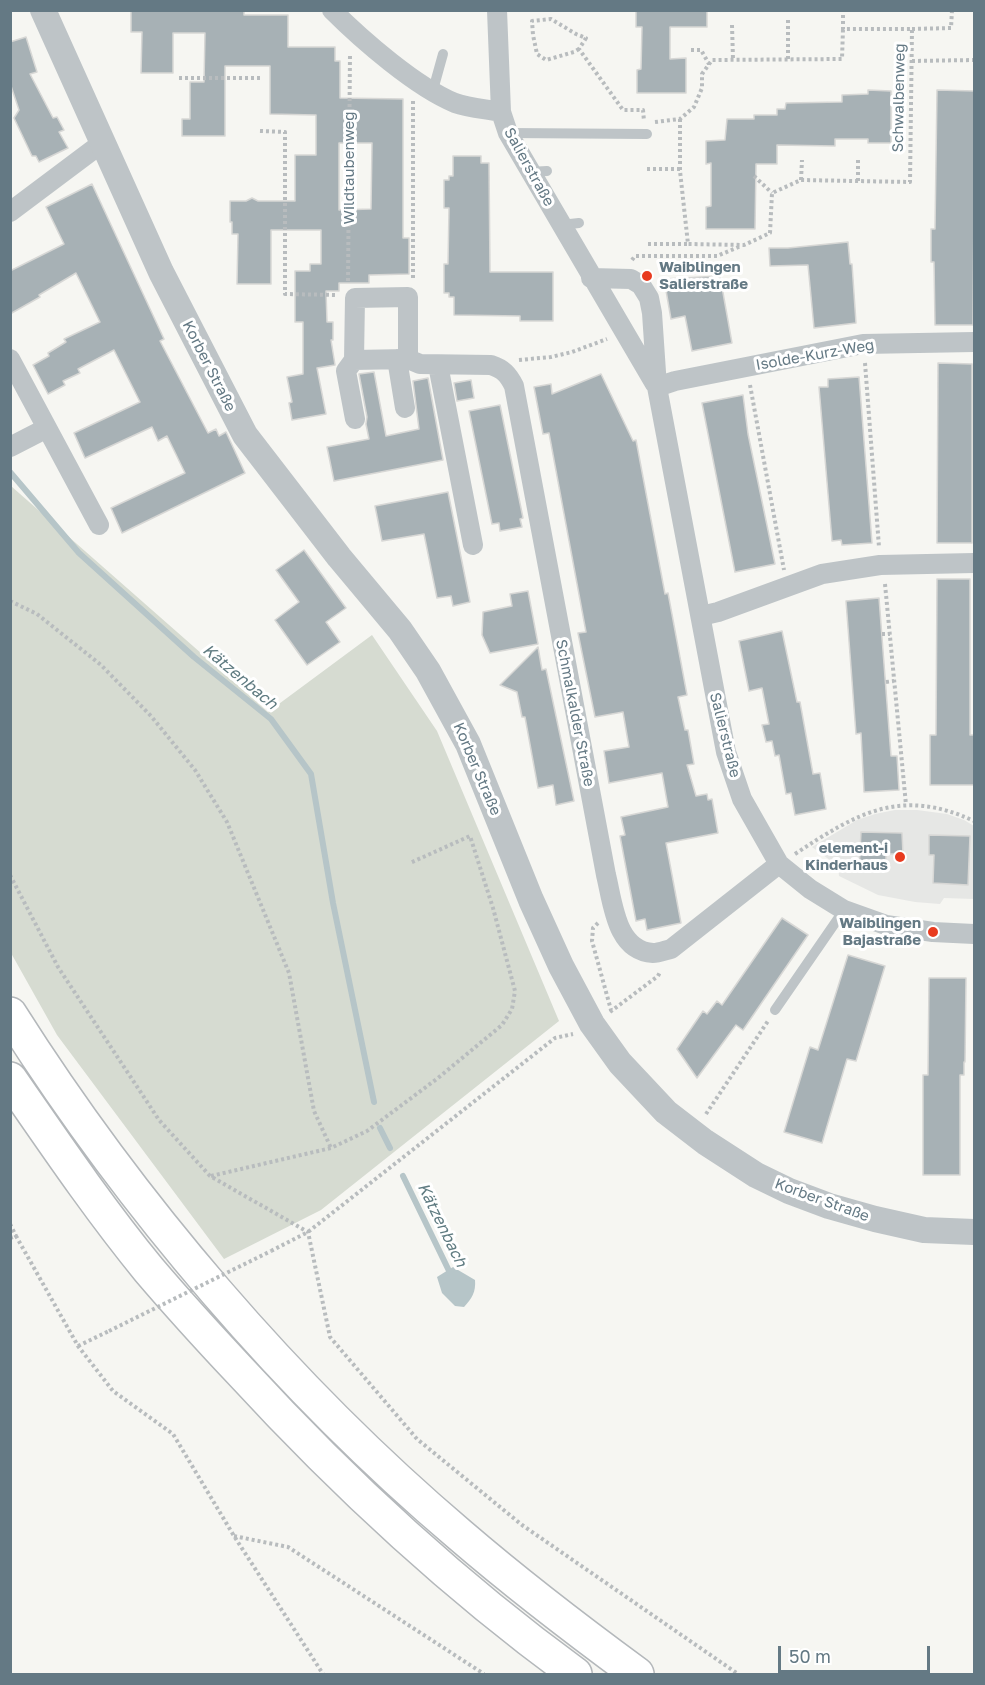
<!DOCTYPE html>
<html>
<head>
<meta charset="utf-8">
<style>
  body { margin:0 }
  #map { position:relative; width:985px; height:1685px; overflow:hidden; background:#f6f6f2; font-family:"Golos Text",sans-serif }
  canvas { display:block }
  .frame { position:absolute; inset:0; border:12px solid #647984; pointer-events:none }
  .scale { position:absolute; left:778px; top:1646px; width:152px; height:27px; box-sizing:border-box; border:3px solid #647984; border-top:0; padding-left:8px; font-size:18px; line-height:21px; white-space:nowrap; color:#647984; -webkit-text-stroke:4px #fff; paint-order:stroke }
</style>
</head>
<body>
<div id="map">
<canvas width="985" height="1685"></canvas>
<div class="frame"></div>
<div class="scale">50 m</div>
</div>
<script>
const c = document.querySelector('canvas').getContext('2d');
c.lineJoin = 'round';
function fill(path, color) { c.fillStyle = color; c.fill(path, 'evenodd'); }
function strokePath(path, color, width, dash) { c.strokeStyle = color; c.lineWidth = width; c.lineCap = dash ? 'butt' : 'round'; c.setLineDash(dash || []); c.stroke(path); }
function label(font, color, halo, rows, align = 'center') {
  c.font = font + ' "Golos Text",sans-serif'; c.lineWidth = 6; c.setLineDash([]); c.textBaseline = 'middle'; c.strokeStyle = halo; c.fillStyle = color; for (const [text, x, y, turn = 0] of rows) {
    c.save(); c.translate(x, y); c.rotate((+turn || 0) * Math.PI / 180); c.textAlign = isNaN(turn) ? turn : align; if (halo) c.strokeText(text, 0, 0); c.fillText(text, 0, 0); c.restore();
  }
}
const built = new Path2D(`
  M 895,810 L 917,810 L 947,814 L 964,820 L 974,826 L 974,899 L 944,898 L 940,904 L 915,902 L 878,895 L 839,876 L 838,866 L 812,847 L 857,820 L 875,814 Z`);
const green = new Path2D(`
  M 11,486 L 268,712 L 372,635 L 437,731 L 559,1021 L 321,1210 L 224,1259 L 57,1035 L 11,953 Z`);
const water = new Path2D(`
  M 453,1267 L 475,1280 C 476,1292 472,1298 464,1307 L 455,1306 L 442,1293 L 437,1277 Z`);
const stream = new Path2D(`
  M 10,472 L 79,553 L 194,657 L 271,719 L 311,774 L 333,903 L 374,1102
  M 380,1128 L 390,1148
  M 403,1176 L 452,1277`);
const building = new Path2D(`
  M 131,10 L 244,10 L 244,15 L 288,15 L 288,47 L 335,47 L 335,61 L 340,61 L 340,98 L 403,99 L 403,238 L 409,238 L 409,274 L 369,275 L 369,283 L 339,283 L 339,291 L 326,291 L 327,322 L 333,322 L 333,340 L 331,340 L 335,365 L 317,368 L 326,414 L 292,420 L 289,403 L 292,402 L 287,377 L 303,374 L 303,322 L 295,322 L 295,271 L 310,271 L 310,264 L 321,264 L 321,230 L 271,230 L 271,284 L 237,284 L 238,234 L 232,234 L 232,222 L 230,222 L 230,201 L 246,201 L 252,198 L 258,201 L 295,201 L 295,155 L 316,155 L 316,115 L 270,114 L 270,66 L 225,66 L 225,136 L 182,136 L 182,119 L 190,119 L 190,82 L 204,82 L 205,33 L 173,33 L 173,73 L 141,73 L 142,32 L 131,32 ZM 339,143 L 372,143 L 371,209 L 339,210 Z
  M 636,10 L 707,10 L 707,27 L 670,27 L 670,59 L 686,58 L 686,93 L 637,93 L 637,70 L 641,69 L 642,27 L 636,27 Z
  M 26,37 L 37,72 L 30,74 L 53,118 L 57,117 L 64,130 L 59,132 L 68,148 L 39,162 L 36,156 L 32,156 L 14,118 L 19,110 L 10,83 L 10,42 Z
  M 868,90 L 891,91 L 891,143 L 868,143 L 868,139 L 835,139 L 835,146 L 777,145 L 777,164 L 756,164 L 755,229 L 706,229 L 706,207 L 711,206 L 711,163 L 706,164 L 706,141 L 725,140 L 727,119 L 754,119 L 754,115 L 777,115 L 777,109 L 785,109 L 786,103 L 842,102 L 842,95 L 868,94 Z
  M 937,90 L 975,91 L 973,325 L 935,325 L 934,262 L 931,262 L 931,229 L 935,229 Z
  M 453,156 L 481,156 L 481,163 L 489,163 L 490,272 L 553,272 L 553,321 L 520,321 L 520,316 L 454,315 L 454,297 L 449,297 L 449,293 L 444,293 L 444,264 L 448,264 L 449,208 L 444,208 L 444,180 L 449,180 L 449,176 L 453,176 Z
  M 92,184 L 164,339 L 160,341 L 208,433 L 216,429 L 219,436 L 226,432 L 245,473 L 122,533 L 111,508 L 185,473 L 167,436 L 158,441 L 152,427 L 85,458 L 74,433 L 140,402 L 114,350 L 78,369 L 80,373 L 63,381 L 65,385 L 48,394 L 33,365 L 49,356 L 48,353 L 66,342 L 64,339 L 100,322 L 76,273 L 39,295 L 40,297 L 10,314 L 10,271 L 64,244 L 46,207 Z
  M 848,242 L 850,264 L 852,264 L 856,323 L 814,328 L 808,265 L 770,266 L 769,248 L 788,248 Z
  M 720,276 L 732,343 L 692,351 L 685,316 L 671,319 L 664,279 Z
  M 938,363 L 972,364 L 972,543 L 937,543 Z
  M 374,372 L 386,436 L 419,429 L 413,381 L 428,378 L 443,460 L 334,481 L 327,447 L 369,439 L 366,424 L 367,417 L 359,374 Z
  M 601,374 L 633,441 L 636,440 L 665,594 L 668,593 L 687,695 L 678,697 L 685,730 L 688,730 L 694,764 L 687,765 L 696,796 L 707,794 L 708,800 L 712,799 L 718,833 L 666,843 L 681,923 L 647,930 L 645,919 L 636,921 L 620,836 L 625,835 L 621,817 L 668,807 L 662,773 L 609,783 L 604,751 L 629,747 L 623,712 L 595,717 L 578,633 L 586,632 L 549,433 L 543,434 L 534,387 L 551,384 L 552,394 Z
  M 859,377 L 872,543 L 842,545 L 841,540 L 832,541 L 819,387 L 828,387 L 828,379 Z
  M 471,380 L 474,398 L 457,401 L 454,383 Z
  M 743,395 L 748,434 L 775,564 L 735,572 L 702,403 Z
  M 500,405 L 523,518 L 520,519 L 522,527 L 500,531 L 499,523 L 492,524 L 469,411 Z
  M 448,492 L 470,602 L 453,606 L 451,596 L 437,598 L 424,534 L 382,541 L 375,506 Z
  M 304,550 L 346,608 L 326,622 L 340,642 L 307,665 L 275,620 L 299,602 L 276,570 Z
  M 937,579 L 970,579 L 970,735 L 975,735 L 975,785 L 930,785 L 930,735 L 936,735 Z
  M 528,591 L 538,644 L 490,653 L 482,635 L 483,612 L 512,606 L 510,594 Z
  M 879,598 L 891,756 L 897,756 L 899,790 L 864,792 L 861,733 L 856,734 L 846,601 Z
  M 782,631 L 797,702 L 800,702 L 813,774 L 820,773 L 826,809 L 795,815 L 791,793 L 786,794 L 779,755 L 775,756 L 772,741 L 766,742 L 762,725 L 769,724 L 762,688 L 749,691 L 739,641 Z
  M 538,647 L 542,670 L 546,669 L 574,801 L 556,805 L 553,785 L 538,788 L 525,717 L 522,717 L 517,692 L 500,685 Z
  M 861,832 L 902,833 L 903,854 L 886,854 L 886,872 L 859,870 Z
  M 929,835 L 970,836 L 968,885 L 933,883 L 934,855 L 929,855 Z
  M 782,918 L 808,935 L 743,1030 L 736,1025 L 697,1078 L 677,1049 L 703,1011 L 707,1014 L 717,1001 L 722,1005 Z
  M 848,955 L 885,966 L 856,1061 L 847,1059 L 822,1143 L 784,1132 L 810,1047 L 818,1050 Z
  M 929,978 L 966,978 L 965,1062 L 964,1062 L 964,1075 L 960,1075 L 960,1175 L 923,1175 L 923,1075 L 928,1075 Z`);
const path = new Path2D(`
  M 732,25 L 733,59
  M 912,29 L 951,28 L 952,10
  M 579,49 L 574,52 L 546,60 L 537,54 L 533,35 L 532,21 L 551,19 L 576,34 L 586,38 L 579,49 L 623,110 L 643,110 L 644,121
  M 691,50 L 701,50 L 709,64
  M 788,59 L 788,20
  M 912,61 L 974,60
  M 179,78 L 260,78
  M 413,101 L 413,279
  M 680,119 L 680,171 L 688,244 L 744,245 L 770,233 L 772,193 L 801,180 L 910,182 L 912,29 L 843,29 L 843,10
  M 655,122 L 680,119 L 694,107 L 702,88 L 702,74 L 712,60 L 842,59 L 843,29
  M 260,131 L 285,132 L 285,294 L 338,295
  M 647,169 L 680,169
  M 754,176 L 772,193
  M 801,180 L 802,160
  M 858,181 L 858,157
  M 648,244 L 688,244
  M 632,260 L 635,256 L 717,256 L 741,246
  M 348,281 L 350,54
  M 519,360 L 551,357 L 572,352 L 607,339
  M 865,363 L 879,547
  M 750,385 L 784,570
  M 885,584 L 906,805
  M 10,601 L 37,614 L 101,665 L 151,716 L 195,770 L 227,822 L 289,973 L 314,1111 L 331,1148
  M 882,634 L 890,634
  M 886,682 L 894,681
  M 795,854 C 857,813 901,787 974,821
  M 10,875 L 58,967 L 159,1120 L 210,1176 L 308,1232 L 330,1337 L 417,1439 L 522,1525 L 738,1674
  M 598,923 L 593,928 L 592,941 L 611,1010
  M 610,1012 L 658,976 L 660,972
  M 706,1114 L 768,1021
  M 211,1176 L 331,1148 L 367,1131 L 438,1078 L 502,1025 L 512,1009 L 515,991 L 493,908 L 470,836 L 410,863
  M 10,1224 L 16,1236
  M 10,1238 L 16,1236 L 78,1346 L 113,1391 L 173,1434 L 234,1536 L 323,1674
  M 271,1251 L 308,1232 L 555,1038 L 573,1034
  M 78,1346 L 109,1331
  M 234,1536 L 288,1547 L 484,1674`);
const service = new Path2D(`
  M 433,90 L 443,54
  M 508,133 L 647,134
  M 530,172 L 547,171
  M 561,225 L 579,223
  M 775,1010 L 844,910`);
const minor = new Path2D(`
  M 332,10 C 362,40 416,87 455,103 C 469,108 486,109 501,112
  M 497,10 L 501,112 L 508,133 L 655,384
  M 10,212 L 102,143
  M 591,278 L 631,279 L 641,285 L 649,298 L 652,313 L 657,387 L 726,752 L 742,799 L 779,864 L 810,889 L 844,910 L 886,925 L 933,932 L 974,934
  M 10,359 L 99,525
  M 397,359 L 405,408
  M 408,359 L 408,297 L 355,298 L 354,360 L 408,359 L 420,364 L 491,365 C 503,369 508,374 514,386 L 606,875 C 613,903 616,951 653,953 C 659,953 666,950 671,949 L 779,864
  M 354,360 L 346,371 L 355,419
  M 438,365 L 473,545
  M 657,387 L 675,381 L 863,344 L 974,342
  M 10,447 L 47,428
  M 701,616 L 718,612 L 822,574 L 880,565 L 974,563`);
const tertiary = new Path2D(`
  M 43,10 L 161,272 L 245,435 L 339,557 L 400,630 L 428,671 L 468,744 L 531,900 L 561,966 L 592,1024 L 620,1063 L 666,1112 L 705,1142 L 756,1175 L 789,1191 L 829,1206 L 875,1219 L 924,1230 L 974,1232`);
const trunk = new Path2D(`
  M 10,1014 C 131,1205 288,1389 460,1535 C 517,1584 577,1630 637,1674
  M 10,1079 C 55,1144 99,1209 149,1270 C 178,1304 209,1338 240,1371 C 342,1482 453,1585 575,1674`);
const pathBridge = new Path2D(`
  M 109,1331 L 271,1251`);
const markers = [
  [647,276,6,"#e83b1f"],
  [900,857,6,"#e83b1f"],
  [933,932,6,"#e83b1f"]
];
const streetNames = [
  ["Schwalbenweg",899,98,-89],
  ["Salierstraße",529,167,61],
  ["Wildtaubenweg",349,168,-90],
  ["Isolde-Kurz-Weg",815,355,-10],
  ["Korber Straße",209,366,63],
  ["Schmalkalder Straße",575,713,79],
  ["Salierstraße",725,735,76],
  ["Korber Straße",477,769,67],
  ["Korber Straße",822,1200,20]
];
const poiNames = [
  ["Waiblingen",659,267,"left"],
  ["Salierstraße",659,284,"left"],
  ["element-i",888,848],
  ["Kinderhaus",888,865],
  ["Waiblingen",921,923],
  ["Bajastraße",921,940]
];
const waterNames = [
  ["Kätzenbach",240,677,40],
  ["Kätzenbach",442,1225,64]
];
fill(built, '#e6e7e5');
fill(green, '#d6dbd1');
fill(water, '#b6c5c8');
strokePath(stream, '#b6c5c8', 6);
fill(building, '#a7b1b5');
strokePath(building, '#d7d7d5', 1.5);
strokePath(trunk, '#b4b8bb', 36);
strokePath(path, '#b8bcbe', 4, [3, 3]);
strokePath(service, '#bec4c7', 10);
strokePath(minor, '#bec4c7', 20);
strokePath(tertiary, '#bec4c7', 26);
strokePath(trunk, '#fff', 33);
strokePath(pathBridge, '#b8bcbe', 4, [3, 3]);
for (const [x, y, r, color] of markers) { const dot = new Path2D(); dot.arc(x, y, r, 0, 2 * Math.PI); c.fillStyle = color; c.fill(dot); strokePath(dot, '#fff', 2); }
label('15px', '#647984', '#fff', streetNames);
label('bold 15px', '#647984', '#fff', poiNames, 'right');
label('italic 16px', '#5f7b81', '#fff', waterNames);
</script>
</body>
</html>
